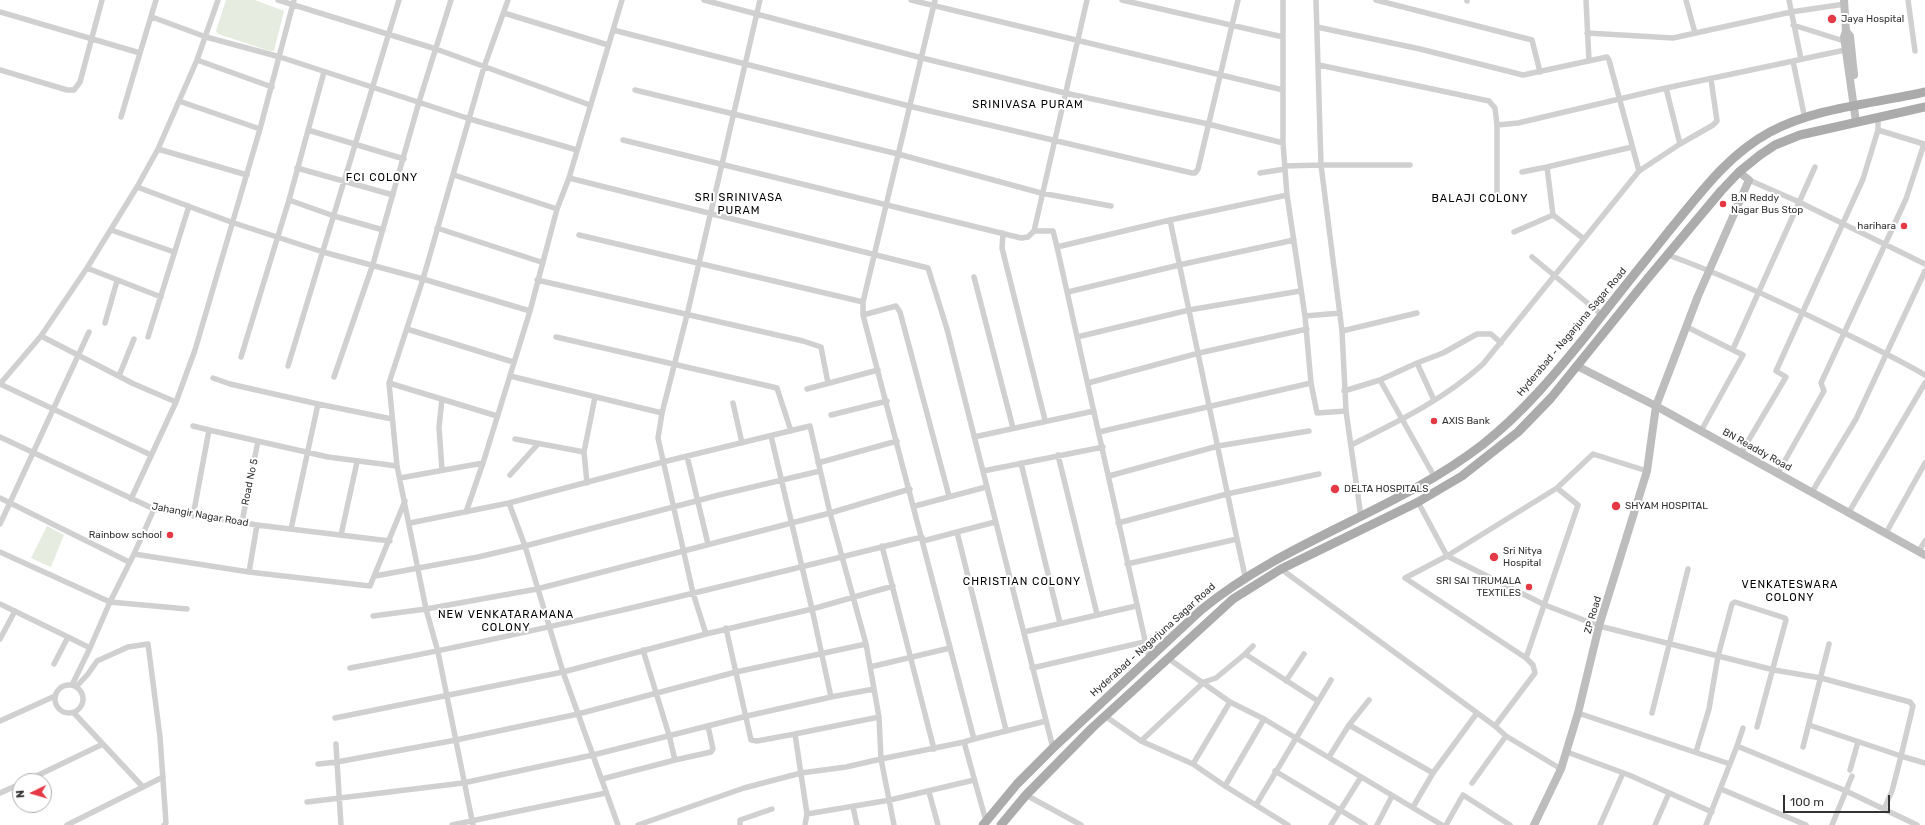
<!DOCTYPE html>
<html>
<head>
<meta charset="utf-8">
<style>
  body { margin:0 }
  #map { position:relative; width:1925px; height:825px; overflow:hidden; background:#fff; font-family:Rubik,sans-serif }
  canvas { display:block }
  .north { position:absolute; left:12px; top:773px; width:40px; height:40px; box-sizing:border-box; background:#fff; border:1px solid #adadad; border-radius:50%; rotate:265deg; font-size:11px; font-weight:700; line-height:16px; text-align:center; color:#333 }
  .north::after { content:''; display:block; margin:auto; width:14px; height:18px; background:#e63946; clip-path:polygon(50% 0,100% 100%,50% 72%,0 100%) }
  .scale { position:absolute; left:1783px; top:795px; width:107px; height:18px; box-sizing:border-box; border:2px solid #333; border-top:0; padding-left:5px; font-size:12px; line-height:14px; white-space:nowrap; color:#333; -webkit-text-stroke:3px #fff; paint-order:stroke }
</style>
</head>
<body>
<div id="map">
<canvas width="1925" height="825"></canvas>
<div class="north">N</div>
<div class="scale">100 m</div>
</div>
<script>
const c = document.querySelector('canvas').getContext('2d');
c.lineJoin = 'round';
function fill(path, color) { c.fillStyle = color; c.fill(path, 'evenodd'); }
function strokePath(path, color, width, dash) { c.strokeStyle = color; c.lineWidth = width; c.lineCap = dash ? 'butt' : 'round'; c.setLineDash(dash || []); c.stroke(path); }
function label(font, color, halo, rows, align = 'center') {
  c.font = font + ' Rubik,sans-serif'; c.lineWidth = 4; c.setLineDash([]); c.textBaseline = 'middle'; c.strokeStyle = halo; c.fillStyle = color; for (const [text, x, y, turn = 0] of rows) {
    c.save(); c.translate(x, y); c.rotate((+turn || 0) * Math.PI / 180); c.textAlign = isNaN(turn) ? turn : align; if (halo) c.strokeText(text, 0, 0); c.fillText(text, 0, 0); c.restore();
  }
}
const green = new Path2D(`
  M 226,0 L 255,0 L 284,11 L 274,51 L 270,51 L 218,34 L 216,31 Z
  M 47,526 L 64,535 L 51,567 L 31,558 Z`);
const street = new Path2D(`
  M 278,0 L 436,49 L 590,105
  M 622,0 L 613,30 L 909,106 L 1192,173 L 1195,173 L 1198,169 L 1238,0
  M 704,0 L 922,58 L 1065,93 L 1208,124 L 1283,143
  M 911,0 L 1283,90
  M 935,0 L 863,302 L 863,315 L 974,739 L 964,742 L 986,821
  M 1122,0 L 1283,37
  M 1283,0 L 1283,143 L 1287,195 L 1305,316 L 1311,383 L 1317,413 L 1346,411
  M 1316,0 L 1321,165 L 1342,331 L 1346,411 L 1361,517
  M 1376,0 L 1532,40 L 1540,72
  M 1467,0 L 1467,1
  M 1586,0 L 1589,61
  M 1686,0 L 1695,33
  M 1789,0 L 1801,59
  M 1908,0 L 1915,51
  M 0,12 L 140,53 L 156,0
  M 504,13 L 608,45
  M 152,17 L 206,37 L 280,57 L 470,119 L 577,150
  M 1793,25 L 1844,41
  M 1317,27 L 1420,49 L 1523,75 L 1607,57 L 1609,60 L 1639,171
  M 1587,33 L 1673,38 L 1791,12 L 1845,4
  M 197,60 L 272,87
  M 1793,61 L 1805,119
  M 1319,65 L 1489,101 L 1495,108 L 1497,125 L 1518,123 L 1666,88 L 1845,50
  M 0,70 L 67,90 L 74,90 L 80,82 L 102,0
  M 1666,88 L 1680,144
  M 635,90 L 898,154 L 1041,193 L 1111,206
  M 179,101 L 260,129
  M 121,117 L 140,53
  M 1878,117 L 1878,130
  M 1497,125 L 1497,199
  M 308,130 L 404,159
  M 623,140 L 1021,238 L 1028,237 L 1034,231 L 1087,0
  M 158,149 L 247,175
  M 1285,166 L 1321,165 L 1410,165
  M 297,168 L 393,195
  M 1522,172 L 1547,167
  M 1260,173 L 1285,169
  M 454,175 L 557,209
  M 569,178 L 928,268 L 947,329 L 1053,748
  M 1749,180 L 1799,202 L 1925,264
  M 137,187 L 231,222 L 323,252 L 423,279 L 530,311
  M 289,200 L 334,216 L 383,230
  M 1170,220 L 1237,539
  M 437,228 L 541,262
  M 111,230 L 174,252
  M 1034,231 L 1053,231 L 1057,247
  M 1514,232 L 1553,215
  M 1003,233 L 1002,248 L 1045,420
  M 579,235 L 863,302
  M 1584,239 L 1553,215 L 1547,167 L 1632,147
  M 1668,255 C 1724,275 1777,300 1830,326 C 1862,342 1894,357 1925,375
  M 1532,257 L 1602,315
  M 87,268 L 161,297
  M 974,277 L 1013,428
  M 537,280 L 803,341 L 821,347 L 828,383
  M 1068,292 L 1179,265 L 1294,240
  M 863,315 L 896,306 L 900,312 L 949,496
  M 1305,316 L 1340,313
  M 105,323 L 117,281
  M 1687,327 L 1743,355 L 1701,431
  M 407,329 L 513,362
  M 1342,331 L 1417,313
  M 41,336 L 134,384 L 176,402 L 131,499
  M 148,337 L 189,206
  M 556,337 L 777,388 L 791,431
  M 1077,337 L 1189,310 L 1300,291
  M 1733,349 L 1815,167
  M 241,357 L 289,200 L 324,72
  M 1417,363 L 1434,400
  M 288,366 L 399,0
  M 119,376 L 134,339
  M 510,376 L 662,413
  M 334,377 L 373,264 L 419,102 L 451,0
  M 213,378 L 230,384 L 318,404 L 291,529
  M 1380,380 L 1434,476
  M 389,383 L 497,416
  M 1088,383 L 1199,353 L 1307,329
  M 0,384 L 41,336 L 87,268 L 137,187 L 158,149 L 197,60 L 218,0
  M 0,384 L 151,455
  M 807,389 L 878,370
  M 1344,391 L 1380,380 L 1417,363 L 1443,353 L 1477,334 L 1491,334 L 1501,343
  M 176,402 L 195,350 L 260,129 L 294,0
  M 733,403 L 742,443
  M 318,404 L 392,419
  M 831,415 L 887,401
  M 209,430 L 328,457 L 397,466
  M 1099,432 L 1311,383
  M 771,436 L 812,609 L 893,586
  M 0,437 L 154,509 L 257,525 L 390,541
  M 974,437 L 1094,411
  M 515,439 L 584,452
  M 1351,445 C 1397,422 1445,399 1483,364 L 1639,171 L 1680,144 L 1713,125 L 1717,121 L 1711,79
  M 1741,453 L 1786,377 L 1776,371 L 1863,179 L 1878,130 L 1924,144 L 1906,199 L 1821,383 L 1824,391 L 1778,473
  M 1058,455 L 1097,614
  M 687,456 L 708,544
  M 818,463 L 897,441
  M 1021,463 L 1060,623
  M 442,470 L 439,427 L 442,399
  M 983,471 L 1103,447
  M 510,475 L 538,444
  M 1109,476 L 1218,446 L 1309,431
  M 400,478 L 483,463 L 530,311 L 557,209 L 569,178 L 613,30
  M 587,483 L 584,452 L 595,397
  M 1812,492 L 1856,419 L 1925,271
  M 0,498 L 129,562
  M 1418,502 L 1447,556 L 1545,605 L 1599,626 L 1774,670 L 1821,678 L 1910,702 L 1913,706 L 1901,756 L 1925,763
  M 509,503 L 525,546 L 563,672 L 618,825
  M 915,506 L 986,487
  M 154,509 L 134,554 L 249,572 L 370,586 L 405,501
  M 466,512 L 483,463
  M 1849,512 L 1925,383
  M 193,516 L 209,430 L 193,426
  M 242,522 L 258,441
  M 410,523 L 509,503 L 663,462 L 810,426 L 830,513 L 866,644 L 879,717 L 881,759 L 964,742
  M 1118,523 L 1227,494 L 1319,474
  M 0,524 L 89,332
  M 957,532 L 995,522
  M 1886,533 L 1925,463
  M 341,535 L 357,462
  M 923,541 L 957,532 L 1006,730
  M 882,546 L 934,749
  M 1919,551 L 1925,541
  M 0,552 L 110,602 L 134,554
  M 1127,564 L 1237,539 L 1245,576
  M 1281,569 L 1495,726 L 1506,736 L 1561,769
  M 249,572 L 257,525
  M 375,576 L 478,557 L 525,546 L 719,495 L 820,471
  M 0,604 L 68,637 L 54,664
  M 373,616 L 426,609 L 537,589 L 830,513 L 910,489
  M 726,628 L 751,740 L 757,741 L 795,734
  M 1024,632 L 1136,606
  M 68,637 L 90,648 L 110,602 L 187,609
  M 0,639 L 15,611
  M 1253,646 L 1245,654 L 1318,701
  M 643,650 L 669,735 L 675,760
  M 1149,658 L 1057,247 L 1170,220 L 1287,195
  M 1526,658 L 1578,505 L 1557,488
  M 1169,659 L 1230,702 L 1264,719 L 1442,825
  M 870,667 L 950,648
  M 350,668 C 542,632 732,584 922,537
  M 1032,668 L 1144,642
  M 1286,681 L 1304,654
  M55 699a14 14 0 1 1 28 0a14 14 0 1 1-28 0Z
  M 72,685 L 90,648
  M 76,687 L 88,674 L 97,661 L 128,647 L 148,644 L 160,737 L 166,823 L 164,825
  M 831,697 L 874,689
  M 74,713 L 143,787
  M 1578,713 L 1730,764
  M 1652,713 L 1688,569
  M 1105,716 L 1141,741 L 1193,764 L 1225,786 L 1288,825
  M 335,718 L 563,672 L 706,634 L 693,593 L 658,438 L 662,413 L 687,315 L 760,0
  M 0,721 L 55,696
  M 1349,725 L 1433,773
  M 1809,725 L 1901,756 L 1892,791 L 1884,809
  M 1495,726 L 1535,673 L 1533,665 L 1526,658 L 1405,578 L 1447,556 L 1557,488 L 1593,454 L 1647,471
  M 974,739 L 1046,721
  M 1141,741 L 1204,682 L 1216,678 L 1245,654
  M 336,744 L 337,762 L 456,740 L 578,714 L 736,672 L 866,644
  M 1737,746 L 1743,728
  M 1803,747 L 1829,644
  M 1567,752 L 1629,775 L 1712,812
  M 1696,752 L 1709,709 L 1718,656 L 1732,604 L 1735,602 L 1785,618 L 1786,620 L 1757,727
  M 1329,757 L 1349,725 L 1369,700
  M 318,764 L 337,762 L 341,825
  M 1193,764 L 1230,702
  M 1850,770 L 1858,742
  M 1275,771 L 1365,825
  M 602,779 L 675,760 L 711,752 L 713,749 L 708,726
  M 26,781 L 103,744
  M 1472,783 L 1506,736
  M 1225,786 L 1264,719
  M 1721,789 L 1806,825
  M 929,792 L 938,825
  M 0,793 L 20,784
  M 1026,795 L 1081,825
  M 307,802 L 463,783 L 593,755 L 747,716 L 831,697 L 812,609 L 706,634
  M 1256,805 L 1331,680
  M 853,807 L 857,825
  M 1413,807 L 1433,773 L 1477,713
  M 807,814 L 890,800 L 974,780
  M 67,825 L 163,777
  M 452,825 L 606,793
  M 473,825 L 438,652 L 426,609 L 397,466 L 389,383 L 423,279 L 484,67 L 508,0
  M 638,825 L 744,788 L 801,773 L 846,767 L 881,759 L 894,825
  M 740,825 L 740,820 L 772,809
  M 805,825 L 807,814 L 795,734 L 879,717
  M 1331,825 L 1361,777
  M 1377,825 L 1392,796
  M 1446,825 L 1463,795 L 1510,825
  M 1600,825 L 1623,773
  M 1655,825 L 1669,793
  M 1706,825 L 1737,746 L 1846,791 L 1917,825
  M 1832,825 L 1852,776`);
const secondary = new Path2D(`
  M 1844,0 L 1846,31 L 1844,37 L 1856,122
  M 1846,31 L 1850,36 L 1854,75
  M 1577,366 L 1656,406 L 1925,555
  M 1534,825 L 1561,769 L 1578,713 L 1599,626 L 1647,471 L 1656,406 L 1698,296 L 1749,180 L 1739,172`);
const primary = new Path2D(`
  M 983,825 L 1017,784 L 1053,748 L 1201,610 C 1286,540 1395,512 1482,445 C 1523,413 1556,373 1589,332 C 1615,298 1642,265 1669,231 C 1699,195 1727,155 1770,132 C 1817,107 1874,104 1925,92
  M 1001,825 L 1026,795 L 1092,728 L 1233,599 L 1281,569 L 1418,502 L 1462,476 L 1518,432 L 1551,398 L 1648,278 L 1721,191 L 1739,172 L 1760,155 L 1775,145 L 1800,135 L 1925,107`);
const markers = [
  [1832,19,5,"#e63946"],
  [1723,204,4,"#e63946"],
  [1904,226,4,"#e63946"],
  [1434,421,4,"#e63946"],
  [1335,489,5,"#e63946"],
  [1616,506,5,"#e63946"],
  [170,535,4,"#e63946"],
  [1494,557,5,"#e63946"],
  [1529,587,4,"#e63946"]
];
const poiNames = [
  ["Jaya Hospital",1841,19],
  ["B.N Reddy",1731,198],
  ["Nagar Bus Stop",1731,210],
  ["harihara",1896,226,"right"],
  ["AXIS Bank",1442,421],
  ["DELTA HOSPITALS",1344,489],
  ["SHYAM HOSPITAL",1625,506],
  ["Rainbow school",162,535,"right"],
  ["Sri Nitya",1503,551],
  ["Hospital",1503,563],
  ["SRI SAI TIRUMALA",1521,581,"right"],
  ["TEXTILES",1521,593,"right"]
];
const streetNames = [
  ["Hyderabad - Nagarjuna Sagar Road",1572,332,-50],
  ["BN Readdy Road",1757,450,29],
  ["Road No 5",250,482,-78],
  ["Jahangir Nagar Road",200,515,10],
  ["ZP Road",1593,615,-74],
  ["Hyderabad - Nagarjuna Sagar Road",1153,640,-42]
];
const neighbourhoodNames = [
  ["SRINIVASA PURAM",1028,105],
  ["FCI COLONY",382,178],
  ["SRI SRINIVASA",739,198],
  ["PURAM",739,211],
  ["BALAJI COLONY",1480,199],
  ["CHRISTIAN COLONY",1022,582],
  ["VENKATESWARA",1790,585],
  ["COLONY",1790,598],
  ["NEW VENKATARAMANA",506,615],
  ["COLONY",506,628]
];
fill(green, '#e6ecdf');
strokePath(street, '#d0d0d0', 5.5);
strokePath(secondary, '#bdbdbd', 8);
strokePath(primary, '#ababab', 9);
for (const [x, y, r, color] of markers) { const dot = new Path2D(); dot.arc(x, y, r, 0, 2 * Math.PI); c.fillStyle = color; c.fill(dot); strokePath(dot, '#fff', 1.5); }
label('10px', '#333', '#fff', poiNames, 'left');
label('10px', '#333', '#fff', streetNames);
c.letterSpacing = '1px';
label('11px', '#000', '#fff', neighbourhoodNames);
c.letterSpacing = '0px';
</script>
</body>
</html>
